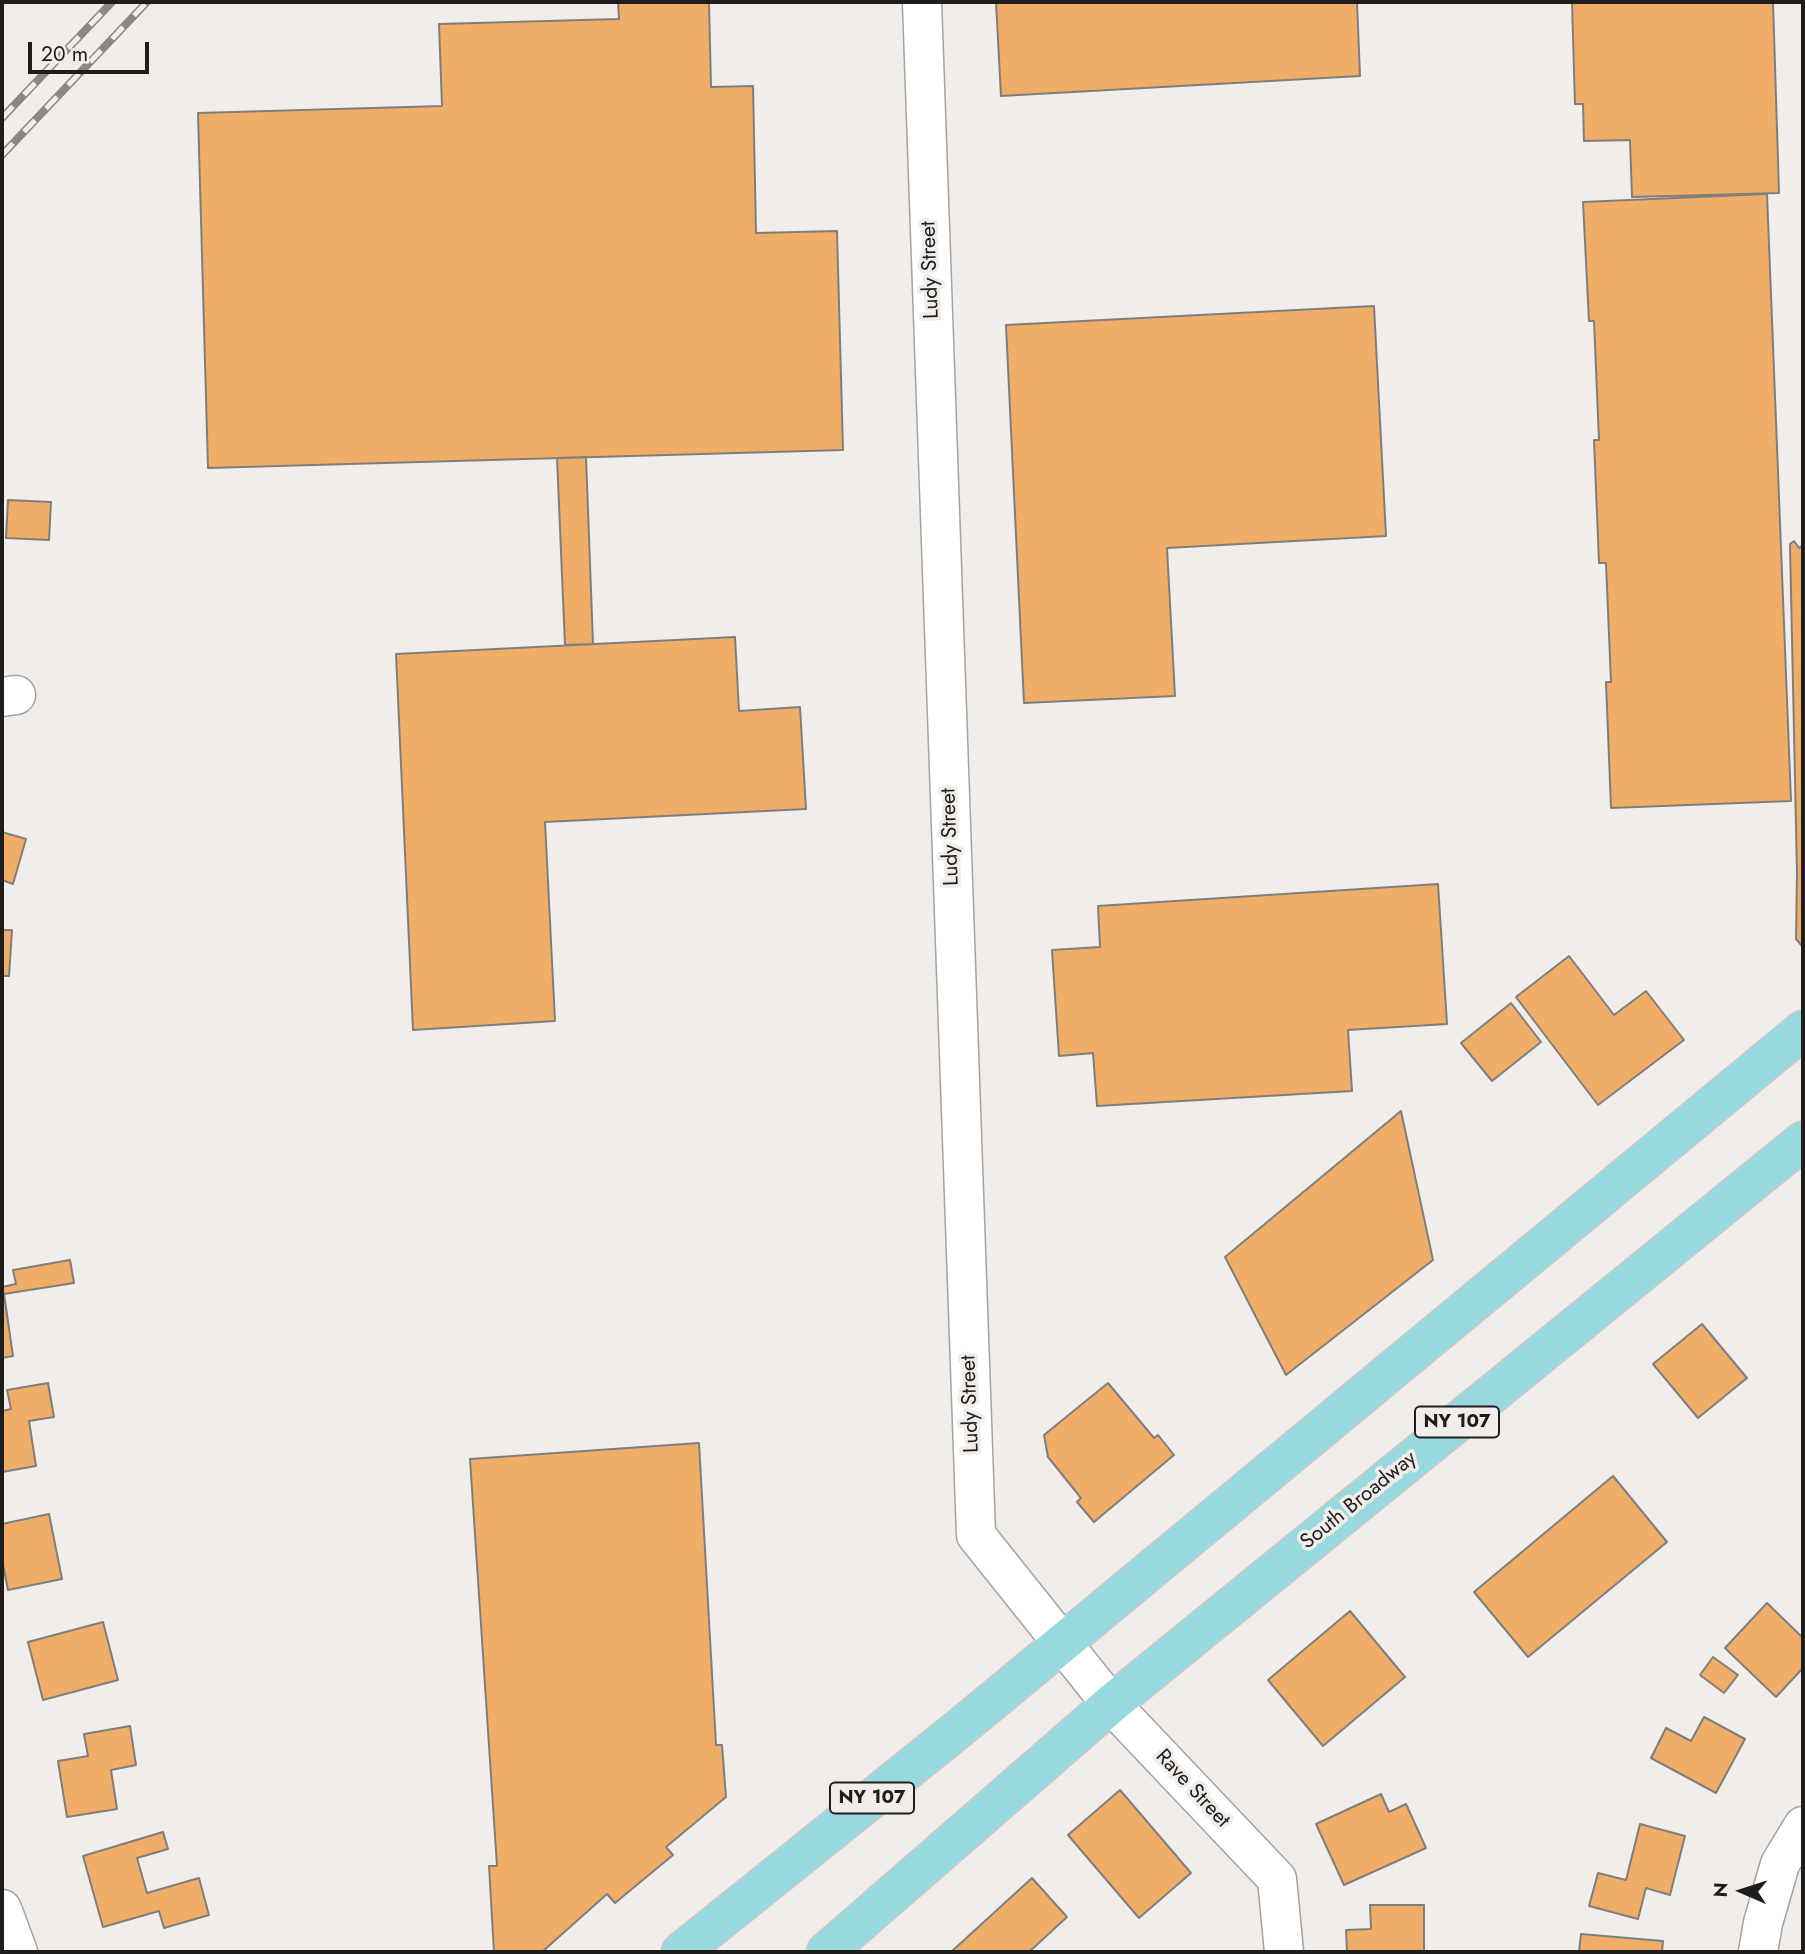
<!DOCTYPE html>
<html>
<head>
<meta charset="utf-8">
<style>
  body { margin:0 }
  #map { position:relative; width:1805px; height:1954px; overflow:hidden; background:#f0edea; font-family:Jost,sans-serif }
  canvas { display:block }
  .frame { position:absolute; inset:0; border:4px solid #1e1d1c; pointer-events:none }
  .north { position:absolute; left:1707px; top:1856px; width:70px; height:70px; -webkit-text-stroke:5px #f0edea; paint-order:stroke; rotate:273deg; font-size:19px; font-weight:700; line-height:28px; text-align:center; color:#1e1d1c }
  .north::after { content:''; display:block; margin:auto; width:24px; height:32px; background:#1e1d1c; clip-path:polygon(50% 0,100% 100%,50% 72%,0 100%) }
  .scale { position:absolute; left:28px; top:42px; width:121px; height:32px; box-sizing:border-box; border:4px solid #1e1d1c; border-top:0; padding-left:9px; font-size:21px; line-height:24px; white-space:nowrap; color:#1e1d1c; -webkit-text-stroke:5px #f0edea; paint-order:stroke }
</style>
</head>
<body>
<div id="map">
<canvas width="1805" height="1954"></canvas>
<div class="frame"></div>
<div class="north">N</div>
<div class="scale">20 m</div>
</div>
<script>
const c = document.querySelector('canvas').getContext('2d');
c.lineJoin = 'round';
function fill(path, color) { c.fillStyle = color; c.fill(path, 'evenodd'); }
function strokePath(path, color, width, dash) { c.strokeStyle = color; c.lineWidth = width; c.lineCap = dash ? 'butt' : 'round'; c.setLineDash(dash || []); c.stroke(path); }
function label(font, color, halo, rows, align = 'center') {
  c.font = font + ' Jost,sans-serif'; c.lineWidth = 7; c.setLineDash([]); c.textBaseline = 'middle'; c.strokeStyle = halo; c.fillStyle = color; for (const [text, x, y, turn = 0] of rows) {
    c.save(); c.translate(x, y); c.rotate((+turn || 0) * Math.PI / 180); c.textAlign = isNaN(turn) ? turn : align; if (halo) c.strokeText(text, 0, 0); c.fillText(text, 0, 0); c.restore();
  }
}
const building = new Path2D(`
  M 618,2 L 709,2 L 711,87 L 753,86 L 756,233 L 837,231 L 843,450 L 208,468 L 198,113 L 442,106 L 439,24 L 619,19 Z
  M 996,2 L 1357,2 L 1360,76 L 1001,96 Z
  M 1572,2 L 1773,2 L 1779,193 L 1632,197 L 1630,140 L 1584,141 L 1583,104 L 1575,104 Z
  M 1767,194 L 1791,801 L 1611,808 L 1606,682 L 1611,682 L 1606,563 L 1599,563 L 1594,440 L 1599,440 L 1594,321 L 1589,321 L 1583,202 Z
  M 1374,306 L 1386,536 L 1167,548 L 1175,696 L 1024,703 L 1006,325 Z
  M 586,457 L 593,644 L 565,645 L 557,458 Z
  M 8,500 L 51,502 L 49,540 L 6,538 Z
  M 1794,541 L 1799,548 L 1803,545 L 1802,946 L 1796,939 L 1797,873 L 1790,544 Z
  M 735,637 L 739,711 L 800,707 L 806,809 L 545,822 L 555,1021 L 413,1030 L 396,654 Z
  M 2,832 L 26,839 L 13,884 L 2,880 Z
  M 1438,884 L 1447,1024 L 1348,1030 L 1352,1091 L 1097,1106 L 1093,1053 L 1059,1056 L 1052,950 L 1100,947 L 1098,906 Z
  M 2,930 L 12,930 L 9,976 L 2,976 Z
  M 1569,956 L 1614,1015 L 1646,991 L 1684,1040 L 1598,1105 L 1516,997 Z
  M 1511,1003 L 1541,1042 L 1492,1081 L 1461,1043 Z
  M 1401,1111 L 1433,1260 L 1286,1375 L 1225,1257 Z
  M 70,1260 L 74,1283 L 4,1294 L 13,1356 L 2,1358 L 2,1287 L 16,1284 L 13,1270 Z
  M 1702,1324 L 1747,1378 L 1698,1418 L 1653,1364 Z
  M 48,1383 L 54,1417 L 29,1421 L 36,1466 L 2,1472 L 2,1411 L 11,1409 L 7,1390 Z
  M 1108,1383 L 1154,1438 L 1158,1435 L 1174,1455 L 1094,1522 L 1077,1502 L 1081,1498 L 1048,1457 L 1044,1435 Z
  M 699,1443 L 716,1745 L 722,1745 L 726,1797 L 666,1847 L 673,1855 L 615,1903 L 607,1894 L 542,1952 L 494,1952 L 489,1866 L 497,1866 L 470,1459 Z
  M 1613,1476 L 1667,1542 L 1528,1657 L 1474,1592 Z
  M 49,1514 L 62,1579 L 8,1590 L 2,1559 L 2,1524 Z
  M 1767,1603 L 1803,1638 L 1803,1668 L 1776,1697 L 1725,1648 Z
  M 1350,1611 L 1405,1677 L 1323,1746 L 1268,1680 Z
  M 103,1622 L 118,1680 L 43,1700 L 28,1642 Z
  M 1713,1657 L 1738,1675 L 1724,1693 L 1700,1675 Z
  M 1704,1717 L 1745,1739 L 1716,1793 L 1651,1758 L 1666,1728 L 1691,1741 Z
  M 130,1726 L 136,1765 L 111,1770 L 117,1809 L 67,1817 L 58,1761 L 88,1756 L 84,1734 Z
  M 1120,1790 L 1191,1873 L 1139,1918 L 1068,1835 Z
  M 1381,1794 L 1389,1812 L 1406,1804 L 1426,1848 L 1344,1885 L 1316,1824 Z
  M 1640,1824 L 1685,1836 L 1670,1895 L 1646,1888 L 1638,1919 L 1589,1906 L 1598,1873 L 1626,1880 Z
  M 163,1832 L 168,1849 L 137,1858 L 147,1893 L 199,1878 L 209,1915 L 164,1928 L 159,1911 L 103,1927 L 83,1856 Z
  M 1032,1878 L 1067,1917 L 1029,1952 L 951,1952 Z
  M 1370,1905 L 1424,1905 L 1424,1952 L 1347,1952 L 1346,1930 L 1371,1929 Z
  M 1581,1934 L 1663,1941 L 1662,1952 L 1579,1952 Z`);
const minor = new Path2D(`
  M 922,2 L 976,1535 L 1111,1704 L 1277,1879 L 1284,1952
  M 2,697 L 16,695
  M 2,1909 L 18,1952
  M 1758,1952 L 1763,1923 L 1780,1864 L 1803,1826`);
const major = new Path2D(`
  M 681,1952 L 961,1727 L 1803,1030
  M 826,1952 L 1111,1704 L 1803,1141`);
const rail = new Path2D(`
  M 2,118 L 112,2
  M 2,155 L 147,2`);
const shields = [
  [1457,1422,84],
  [872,1798,84]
];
const shieldNames = [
  ["NY 107",1457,1422],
  ["NY 107",872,1798]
];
const streetNames = [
  ["Ludy Street",931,270,-92],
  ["Ludy Street",951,837,-92],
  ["Ludy Street",971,1404,-92],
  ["South Broadway",1359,1501,-39],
  ["Rave Street",1192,1789,47]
];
fill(building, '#f0ad68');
strokePath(building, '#807e7b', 2);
strokePath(minor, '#a5a3a0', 41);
strokePath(major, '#c9c9c9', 41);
strokePath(minor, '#fff', 38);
strokePath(major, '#98d9df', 38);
strokePath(rail, '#8a8886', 8);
strokePath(rail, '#f0edea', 5, [16]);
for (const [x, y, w] of shields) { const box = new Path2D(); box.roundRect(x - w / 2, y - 15.5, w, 31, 5); c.fillStyle = '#f0edea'; c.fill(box); strokePath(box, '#1e1d1c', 2); }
label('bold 19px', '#1e1d1c', null, shieldNames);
label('21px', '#1e1d1c', '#f0edea', streetNames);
</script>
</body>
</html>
